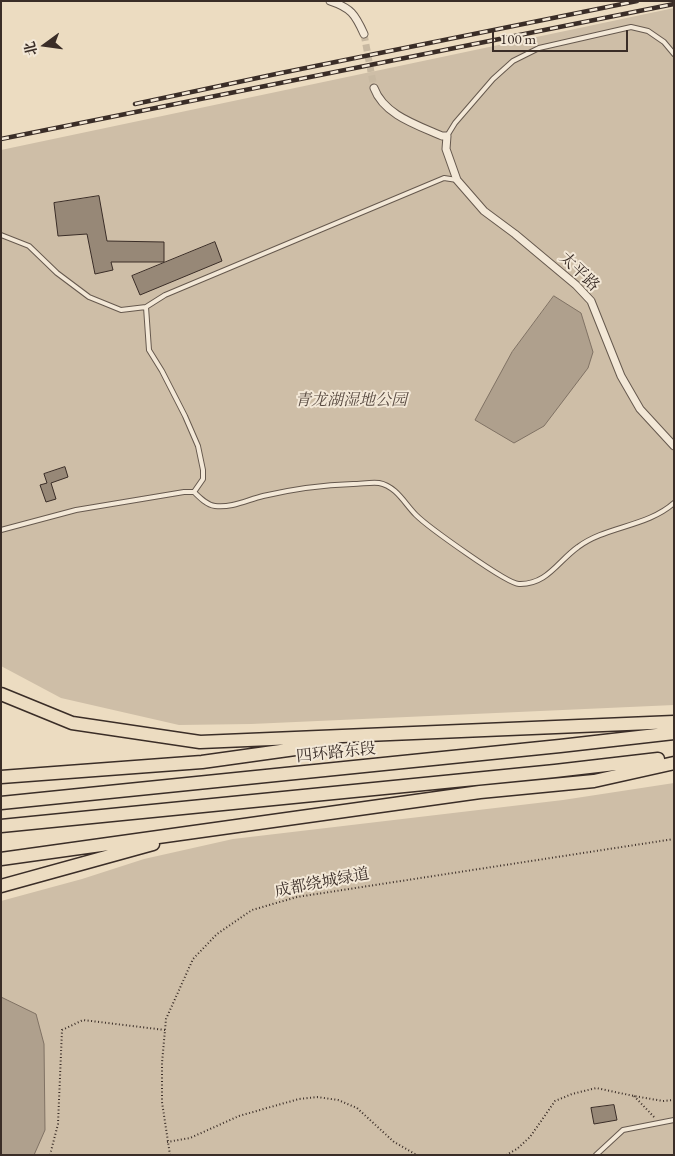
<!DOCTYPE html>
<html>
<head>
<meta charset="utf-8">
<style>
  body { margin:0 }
  #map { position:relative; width:675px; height:1156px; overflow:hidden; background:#ecdcc1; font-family:"EB Garamond","Noto Serif SC",serif }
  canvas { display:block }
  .frame { position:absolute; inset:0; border:2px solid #3a2d27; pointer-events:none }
  .north { position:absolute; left:20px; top:20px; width:50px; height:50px; -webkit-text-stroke:4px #f3e8d7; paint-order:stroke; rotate:256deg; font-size:14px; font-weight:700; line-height:20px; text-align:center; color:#3a2d27 }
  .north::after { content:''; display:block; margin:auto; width:18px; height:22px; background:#3a2d27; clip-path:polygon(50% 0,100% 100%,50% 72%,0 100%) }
  .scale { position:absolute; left:492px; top:30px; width:136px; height:22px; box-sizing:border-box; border:2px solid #3a2d27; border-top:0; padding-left:6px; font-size:15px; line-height:18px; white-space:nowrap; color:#3a2d27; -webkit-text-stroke:4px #f3e8d7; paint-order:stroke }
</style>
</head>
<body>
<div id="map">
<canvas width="675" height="1156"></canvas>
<div class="frame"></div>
<div class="north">北</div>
<div class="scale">100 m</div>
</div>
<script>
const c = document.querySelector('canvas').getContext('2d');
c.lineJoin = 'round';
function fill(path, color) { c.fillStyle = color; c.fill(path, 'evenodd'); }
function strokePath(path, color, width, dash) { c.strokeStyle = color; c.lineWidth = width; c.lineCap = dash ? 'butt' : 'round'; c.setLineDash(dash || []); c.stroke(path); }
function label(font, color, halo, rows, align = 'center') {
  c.font = font + ' "EB Garamond","Noto Serif SC",serif'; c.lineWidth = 4; c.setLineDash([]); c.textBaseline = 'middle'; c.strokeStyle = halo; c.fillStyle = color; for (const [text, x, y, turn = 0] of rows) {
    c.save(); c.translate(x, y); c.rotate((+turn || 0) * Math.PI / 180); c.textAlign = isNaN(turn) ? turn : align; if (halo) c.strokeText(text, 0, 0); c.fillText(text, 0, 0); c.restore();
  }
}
const green = new Path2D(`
  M 674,8 L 674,705 L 251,724 L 179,725 L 61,698 L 1,666 L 1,150 Z
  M 674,783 L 674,1155 L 1,1155 L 1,901 L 82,879 L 144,859 L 233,839 L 563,800 Z`);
const water = new Path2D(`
  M 554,296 L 581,313 L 593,352 L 588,368 L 544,426 L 514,443 L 475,420 L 512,352 Z
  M 1,997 L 36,1014 L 44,1044 L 45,1130 L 34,1155 L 1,1155 Z`);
const building = new Path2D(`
  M 99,196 L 107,241 L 164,242 L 164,262 L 111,262 L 113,270 L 95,274 L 87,234 L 58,236 L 54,203 Z
  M 215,242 L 222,261 L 140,295 L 132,276 Z
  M 65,467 L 68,477 L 51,483 L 56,499 L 46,502 L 40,485 L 47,483 L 44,474 Z
  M 614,1105 L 617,1120 L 594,1124 L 591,1108 Z`);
const minorTunnel = new Path2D(`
  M 364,34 L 374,88`);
const path = new Path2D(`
  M 634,1096 L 655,1118
  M 167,1142 L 190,1138 L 239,1116 L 267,1108 L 299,1099 L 317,1097 L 338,1100 L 357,1108 L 394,1142 L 417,1155
  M 50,1155 L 58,1124 L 62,1030 L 83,1020 L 165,1030
  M 170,1155 L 162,1102 L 162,1063 L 166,1019 L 193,959 L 217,934 L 252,910 L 297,897 L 674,839
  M 506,1155 L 517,1149 L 530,1137 L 555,1101 L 572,1094 L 596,1088 L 634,1096 L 663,1101 L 674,1100`);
const service = new Path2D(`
  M 447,136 L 455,123 L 493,79 L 513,61 L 539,48 L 631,27 L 648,31 L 664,42 L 674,54
  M 1,235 L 29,246 L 57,273 L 89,297 L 121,310 L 146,307
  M 194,492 L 203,479 L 203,470 L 198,446 L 185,416 L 162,371 L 149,350 L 146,307 L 165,295 L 444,178 L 457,180
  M 1,530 L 76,510 L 184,492 L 194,492 C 200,498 207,505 215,506 C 232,508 247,500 263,496 C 293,489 322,485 353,484 C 361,484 371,482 379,483 C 396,486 405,504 416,515 C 427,526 507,584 519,584 C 547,585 558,561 578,547 C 606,526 647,527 674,503
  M 596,1155 L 623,1130 L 674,1120`);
const minor = new Path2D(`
  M 330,1 C 351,8 355,14 364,34
  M 374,88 C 384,115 417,125 442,136 L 447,136 L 446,149 L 457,180 L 484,211 L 515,234 L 576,285 L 591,301 L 621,376 L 640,409 L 674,446`);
const motorway = new Path2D(`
  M 1,694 L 72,723 L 200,742 L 674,722
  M 1,777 L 202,762 L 331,744
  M 1,803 L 560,746 L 674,733
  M 1,826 L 555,771 L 658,759
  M 1,859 L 480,792 L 594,781 L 674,763
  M 1,886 L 153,844`);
const rail = new Path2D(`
  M 135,104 L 276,74 L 637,1
  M 1,139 L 674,4`);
const streetNames = [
  ["太平路",579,272,44],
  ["四环路东段",336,753,-6],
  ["成都绕城绿道",322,883,-11]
];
const parkNames = [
  ["青龙湖湿地公园",351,401]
];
fill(green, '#cebea7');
fill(water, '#afa08d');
strokePath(water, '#807264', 1);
fill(building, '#978877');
strokePath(building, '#3a2d27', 1);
strokePath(minorTunnel, '#c8b9a2', 7, [7, 3.5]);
strokePath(service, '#66594e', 6);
strokePath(minor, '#66594e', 9);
strokePath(motorway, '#3a2d27', 15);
strokePath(path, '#3a2d27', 2, [1, 2.5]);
strokePath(service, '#f3e8d7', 4);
strokePath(minor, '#f3e8d7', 7);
strokePath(motorway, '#ecdcc1', 12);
strokePath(rail, '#3a2d27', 4.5);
strokePath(rail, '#f3e8d7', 2.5, [8]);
label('16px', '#3a2d27', '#f3e8d7', streetNames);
label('italic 16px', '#584a41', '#f3e8d7', parkNames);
</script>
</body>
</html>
